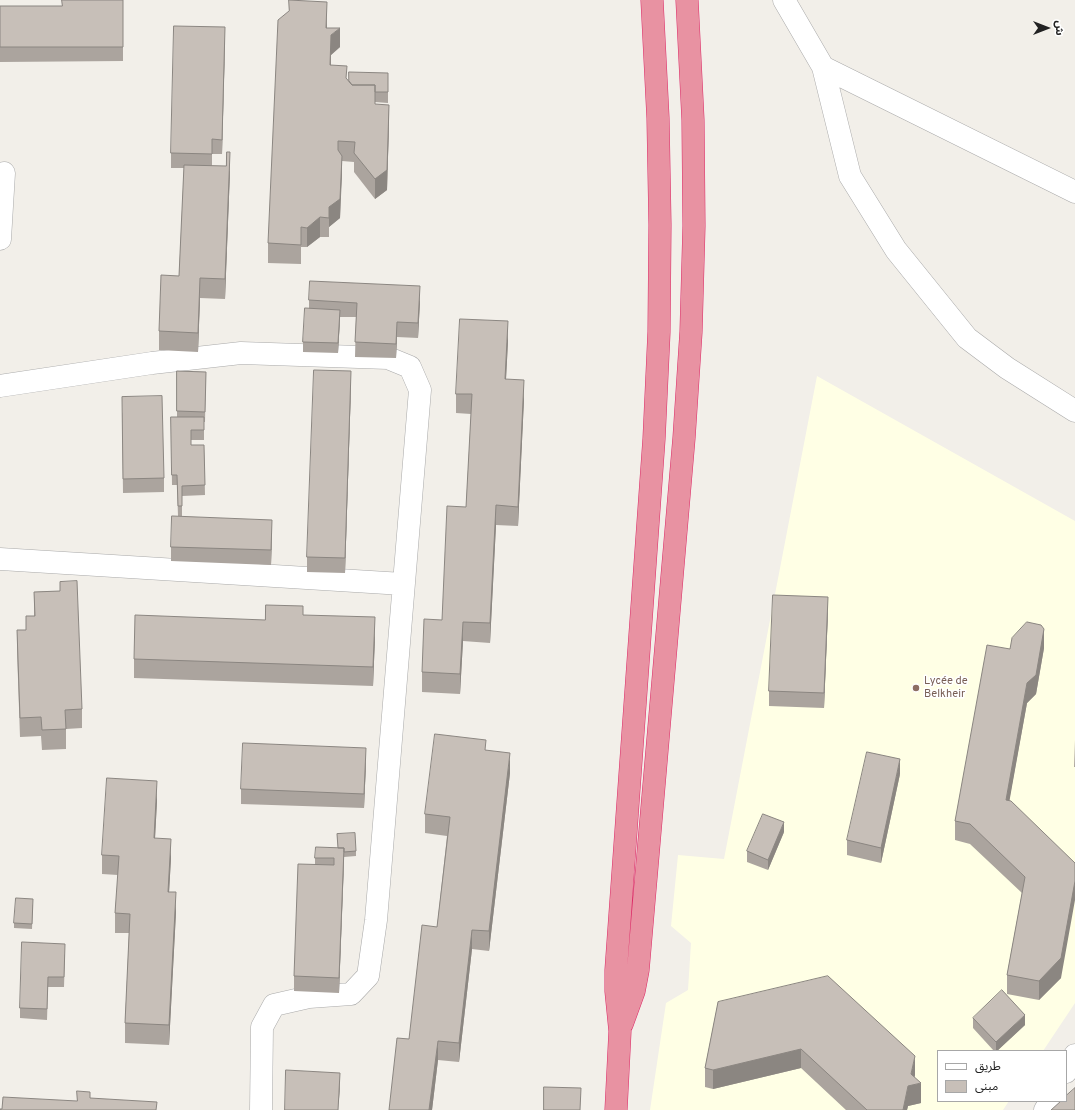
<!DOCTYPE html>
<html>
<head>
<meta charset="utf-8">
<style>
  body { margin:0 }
  #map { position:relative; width:1075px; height:1110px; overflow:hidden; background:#f2efe9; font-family:Overpass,"Noto Sans Arabic",sans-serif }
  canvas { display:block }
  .legend { position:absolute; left:937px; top:1050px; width:130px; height:52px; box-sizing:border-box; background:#fff; border:1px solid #a7a7a7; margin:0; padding:5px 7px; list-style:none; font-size:12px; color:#222 }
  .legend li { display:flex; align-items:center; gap:8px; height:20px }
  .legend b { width:20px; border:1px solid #a7a7a7 }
  .north { position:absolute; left:1027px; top:8px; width:40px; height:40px; -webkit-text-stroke:3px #fff; paint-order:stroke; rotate:90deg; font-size:11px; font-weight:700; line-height:16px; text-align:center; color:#222 }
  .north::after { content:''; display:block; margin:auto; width:14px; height:18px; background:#222; clip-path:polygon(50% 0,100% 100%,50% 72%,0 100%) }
</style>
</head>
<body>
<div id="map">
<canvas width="1075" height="1110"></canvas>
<ul class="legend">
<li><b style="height:5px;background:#fff"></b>طريق</li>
<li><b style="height:11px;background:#c7bfb8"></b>مبنى</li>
</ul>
<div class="north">ش</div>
</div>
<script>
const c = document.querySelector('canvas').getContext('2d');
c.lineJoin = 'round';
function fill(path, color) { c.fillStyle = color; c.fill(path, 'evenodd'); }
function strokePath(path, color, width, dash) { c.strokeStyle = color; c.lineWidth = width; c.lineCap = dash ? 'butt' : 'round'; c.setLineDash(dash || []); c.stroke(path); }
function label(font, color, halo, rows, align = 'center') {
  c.font = font + ' Overpass,sans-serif'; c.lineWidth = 3; c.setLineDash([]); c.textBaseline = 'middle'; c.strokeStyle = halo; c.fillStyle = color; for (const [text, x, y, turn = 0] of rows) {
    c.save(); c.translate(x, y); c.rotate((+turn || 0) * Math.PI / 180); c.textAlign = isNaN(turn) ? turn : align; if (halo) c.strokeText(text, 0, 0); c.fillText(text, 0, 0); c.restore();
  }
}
const education = new Path2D(`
  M 817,376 L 1075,521 L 1075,1003 L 1043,1051 L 938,1051 L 938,1101 L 1009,1101 L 1003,1110 L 650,1110 L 666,1003 L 688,990 L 691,943 L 671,926 L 678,855 L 724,859 Z`);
const minor = new Path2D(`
  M 784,0 L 823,67 L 1075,192
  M 823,67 L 850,176 L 896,250 L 967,338 L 1007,368 L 1075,411
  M 0,239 L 4,173
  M 0,386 L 152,363 L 241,353 L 388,358 L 410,367 L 420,390 L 376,920 L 368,976 L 351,994 L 309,997 L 274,1005 L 262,1027 L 261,1110
  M 0,559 L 403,584
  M 1066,1072 L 1075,1055
  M 1045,1110 L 1051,1101`);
const highway = new Path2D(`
  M 622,1024 L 634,991 L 638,970 L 684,438 L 691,332 L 694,226 L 693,120 L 687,0
  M 616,1110 L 620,1031 L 616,991 L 616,970 L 654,439 L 659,332 L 660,225 L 658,118 L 652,0`);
const wall = new Path2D(`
  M 123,0 L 123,61 L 0,62 L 0,6 L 62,6 Z
  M 327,21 L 327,28 L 340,47 L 331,55 L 331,65 L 349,81 L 388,73 L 388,103 L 375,102 L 375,104 L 389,124 L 387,190 L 375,199 L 354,172 L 354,162 L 342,161 L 340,218 L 329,227 L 329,237 L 320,237 L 307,247 L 301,247 L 301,264 L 268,263 L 268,243 Z
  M 225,42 L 222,154 L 212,154 L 212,166 L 230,171 L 225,299 L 200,298 L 198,352 L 159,350 L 159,331 L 179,276 L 184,168 L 171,168 L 171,153 Z
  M 309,300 L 420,301 L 418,338 L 397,337 L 396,358 L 355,357 L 356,317 L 340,317 L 338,353 L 303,352 L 303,342 L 309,308 Z
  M 508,341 L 506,379 L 524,399 L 518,526 L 496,525 L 490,643 L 463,641 L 460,694 L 422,692 L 422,672 L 442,620 L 466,507 L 471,414 L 456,413 L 456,394 Z
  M 177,371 L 206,372 L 205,422 L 204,422 L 204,440 L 191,440 L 191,445 L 204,445 L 205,495 L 182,496 L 182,516 L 178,516 L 177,485 L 172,485 L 171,417 L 177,417 Z
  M 351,386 L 345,573 L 307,572 L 307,557 Z
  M 122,412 L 164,478 L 164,492 L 123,493 Z
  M 272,535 L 271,565 L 171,561 L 171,547 Z
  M 60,582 L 82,709 L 82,728 L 66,729 L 66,749 L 42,750 L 41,736 L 20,737 L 17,650 L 17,630 L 26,630 L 26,616 L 34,616 L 34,592 L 60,591 Z
  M 828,612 L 824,708 L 769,706 L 769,691 Z
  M 303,615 L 375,637 L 373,686 L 134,678 L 134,659 L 265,620 Z
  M 1044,648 L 1036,694 L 1027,703 L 1009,801 L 1061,978 L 1039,1000 L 1007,994 L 1007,975 L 1022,893 L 970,844 L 955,840 L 955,821 L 1010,649 Z
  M 1075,740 L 1075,767 L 1074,767 Z
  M 486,750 L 510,773 L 489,951 L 472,949 L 459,1062 L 438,1060 L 432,1110 L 389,1110 L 409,1039 L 437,927 L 447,836 L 425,833 L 425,814 Z
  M 366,763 L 364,808 L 241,804 L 241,789 Z
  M 900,774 L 881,863 L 847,855 L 847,840 Z
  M 157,801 L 155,838 L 171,858 L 169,892 L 176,912 L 169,1045 L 125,1043 L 125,1023 L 129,933 L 115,933 L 115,913 L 118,875 L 102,874 L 102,855 Z
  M 784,832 L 768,870 L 747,862 L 747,851 Z
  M 337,834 L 356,851 L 356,856 L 344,857 L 339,993 L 294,991 L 294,976 L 315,864 L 315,858 L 338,848 Z
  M 33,904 L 32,929 L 14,928 L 14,923 Z
  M 65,954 L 64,987 L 48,987 L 47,1020 L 20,1018 L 20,1008 Z
  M 718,1002 L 915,1075 L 914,1077 L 921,1103 L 908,1106 L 907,1110 L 846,1110 L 801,1068 L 713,1089 L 705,1087 L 705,1068 Z
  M 973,1018 L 1025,1025 L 997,1051 L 994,1051 L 973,1028 Z`);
const shadedWall = new Path2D(`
  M 327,2 L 327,21 L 326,47 L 326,28 Z
  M 225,27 L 225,42 L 222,154 L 222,140 Z
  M 340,28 L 340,47 L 331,55 L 330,84 L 330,65 L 331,35 Z
  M 389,105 L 389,124 L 387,190 L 375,199 L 375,179 Z
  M 230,152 L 230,171 L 225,299 L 225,279 Z
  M 342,156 L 342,175 L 340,218 L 329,227 L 329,237 L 329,207 Z
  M 320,217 L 320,237 L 307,247 L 307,228 Z
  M 200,278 L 200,298 L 198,352 L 198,333 Z
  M 420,286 L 420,301 L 418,338 L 418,323 Z
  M 340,310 L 340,320 L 338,353 L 338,343 Z
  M 508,321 L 508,341 L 505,398 L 505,379 Z
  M 397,322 L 397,337 L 396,358 L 396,344 Z
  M 351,371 L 351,386 L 345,573 L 345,558 Z
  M 524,380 L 524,399 L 518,526 L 518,507 Z
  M 496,505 L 496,525 L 490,643 L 490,623 Z
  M 272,520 L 272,535 L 271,565 L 271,550 Z
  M 828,597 L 828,612 L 824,708 L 824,693 Z
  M 375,617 L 375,637 L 373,686 L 373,667 Z
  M 463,622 L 463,641 L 460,694 L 460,674 Z
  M 1044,629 L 1044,648 L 1036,694 L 1027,703 L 1006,820 L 1006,800 L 1027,683 Z
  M 366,748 L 366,763 L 364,808 L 364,794 Z
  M 510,753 L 510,773 L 489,951 L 489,931 Z
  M 900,759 L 900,774 L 881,863 L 881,848 Z
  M 157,781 L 157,801 L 154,857 L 154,838 Z
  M 784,822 L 784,832 L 768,870 L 768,860 Z
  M 171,839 L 171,858 L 168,911 L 168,892 Z
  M 344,848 L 344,863 L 339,993 L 339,978 Z
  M 1075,881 L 1075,900 L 1061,978 L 1039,1000 L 1039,981 Z
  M 176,892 L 176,912 L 169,1045 L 169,1025 Z
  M 472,930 L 472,949 L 459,1062 L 459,1043 Z
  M 1025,1015 L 1025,1025 L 997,1051 L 996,1051 L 996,1042 Z
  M 438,1041 L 438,1060 L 432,1110 L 429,1110 Z
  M 801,1049 L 801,1068 L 713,1089 L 713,1070 Z
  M 915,1056 L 915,1075 L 913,1085 L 921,1083 L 921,1103 L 908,1106 L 907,1110 L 903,1110 Z
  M 340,1073 L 340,1088 L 338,1110 Z`);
const building = new Path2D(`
  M 62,0 L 123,0 L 123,47 L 0,47 L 0,6 L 62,6 Z
  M 289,0 L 327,2 L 326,28 L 340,28 L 331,35 L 330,65 L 347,66 L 346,78 L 352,85 L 375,85 L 375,104 L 389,105 L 387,170 L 375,179 L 354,153 L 355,142 L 338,141 L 338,150 L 342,156 L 340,199 L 329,207 L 329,218 L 320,217 L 307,228 L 301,227 L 301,245 L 268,243 L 278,20 L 289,11 Z
  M 174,26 L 225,27 L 222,140 L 212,139 L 212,154 L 171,153 Z
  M 349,72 L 388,73 L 388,92 L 375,92 L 375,85 L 352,85 L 349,81 Z
  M 227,152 L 230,152 L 225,279 L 200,278 L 198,333 L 159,331 L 161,275 L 179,276 L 184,165 L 226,166 Z
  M 310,281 L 420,286 L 418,323 L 397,322 L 396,344 L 355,342 L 357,303 L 309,300 Z
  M 305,308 L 340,310 L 338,343 L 303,342 Z
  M 460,319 L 508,321 L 505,379 L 524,380 L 518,507 L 496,505 L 490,623 L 463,622 L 460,674 L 422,672 L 424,619 L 442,620 L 447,506 L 466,507 L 472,394 L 456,394 Z
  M 314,370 L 351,371 L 345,558 L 307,557 Z
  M 177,371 L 206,372 L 205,412 L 177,411 Z
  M 162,396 L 164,478 L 123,479 L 122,397 Z
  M 171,417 L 204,417 L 204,430 L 191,430 L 191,445 L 204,445 L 205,485 L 182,486 L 182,506 L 178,506 L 177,475 L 172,475 Z
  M 172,516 L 272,520 L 271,550 L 171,547 Z
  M 77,581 L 82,709 L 65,710 L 66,729 L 42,730 L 41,717 L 20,718 L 17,630 L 26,630 L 26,616 L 35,616 L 34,592 L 60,591 L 60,582 Z
  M 773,595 L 828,597 L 824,693 L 769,691 Z
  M 266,605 L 303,606 L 303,615 L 375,617 L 373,667 L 134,659 L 135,615 L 265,620 Z
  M 1027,622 L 1041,625 L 1044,629 L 1036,675 L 1027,683 L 1006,800 L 1011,801 L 1075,863 L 1075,881 L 1061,958 L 1039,981 L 1007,975 L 1025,877 L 970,824 L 955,821 L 987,645 L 1010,649 L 1012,638 Z
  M 435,734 L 486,740 L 485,750 L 510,753 L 489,931 L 472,930 L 459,1043 L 438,1041 L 429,1110 L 389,1110 L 397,1038 L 409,1039 L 422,925 L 437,927 L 450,817 L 425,814 Z
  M 243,743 L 366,748 L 364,794 L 241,789 Z
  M 867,752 L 900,759 L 881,848 L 847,840 Z
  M 107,778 L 157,781 L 154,838 L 171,839 L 168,892 L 176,892 L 169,1025 L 125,1023 L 130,914 L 115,913 L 119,856 L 102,855 Z
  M 763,814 L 784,822 L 768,860 L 747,851 Z
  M 355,833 L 356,851 L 344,852 L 344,848 L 338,848 L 337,834 Z
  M 316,847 L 344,848 L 339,978 L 294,976 L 298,864 L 334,865 L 334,858 L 315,858 Z
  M 16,898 L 33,899 L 32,924 L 14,923 Z
  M 22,942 L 65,944 L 64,977 L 48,977 L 47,1009 L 20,1008 Z
  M 828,976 L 915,1056 L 911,1074 L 921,1083 L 908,1086 L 903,1110 L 867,1110 L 801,1049 L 713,1070 L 705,1068 L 718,1002 Z
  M 1002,990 L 1025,1015 L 996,1042 L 973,1018 Z
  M 286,1070 L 340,1073 L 338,1110 L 285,1110 Z
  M 544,1087 L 581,1088 L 580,1110 L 544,1110 Z
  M 1075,1088 L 1075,1110 L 1051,1110 L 1061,1101 L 1066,1101 L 1066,1096 Z
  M 77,1091 L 90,1092 L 90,1098 L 157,1102 L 156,1110 L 0,1110 L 0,1109 L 2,1109 L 3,1097 L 77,1101 Z`);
const markers = [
  [916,688,4,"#8d6e63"]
];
const educationNames = [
  ["Lycée de",924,682],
  ["Belkheir",924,695]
];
fill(education, '#ffffe5');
strokePath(minor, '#a9a9a9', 23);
strokePath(highway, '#dc2a67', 23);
strokePath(minor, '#fff', 22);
strokePath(highway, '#e892a2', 22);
fill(wall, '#aba49e');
fill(shadedWall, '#8b8681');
fill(building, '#c7bfb8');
strokePath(building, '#8b8681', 1);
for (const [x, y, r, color] of markers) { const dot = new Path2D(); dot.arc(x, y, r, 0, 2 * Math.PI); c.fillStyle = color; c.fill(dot); strokePath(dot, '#fff', 1.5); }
label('11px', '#785e54', '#fff', educationNames, 'left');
</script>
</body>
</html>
